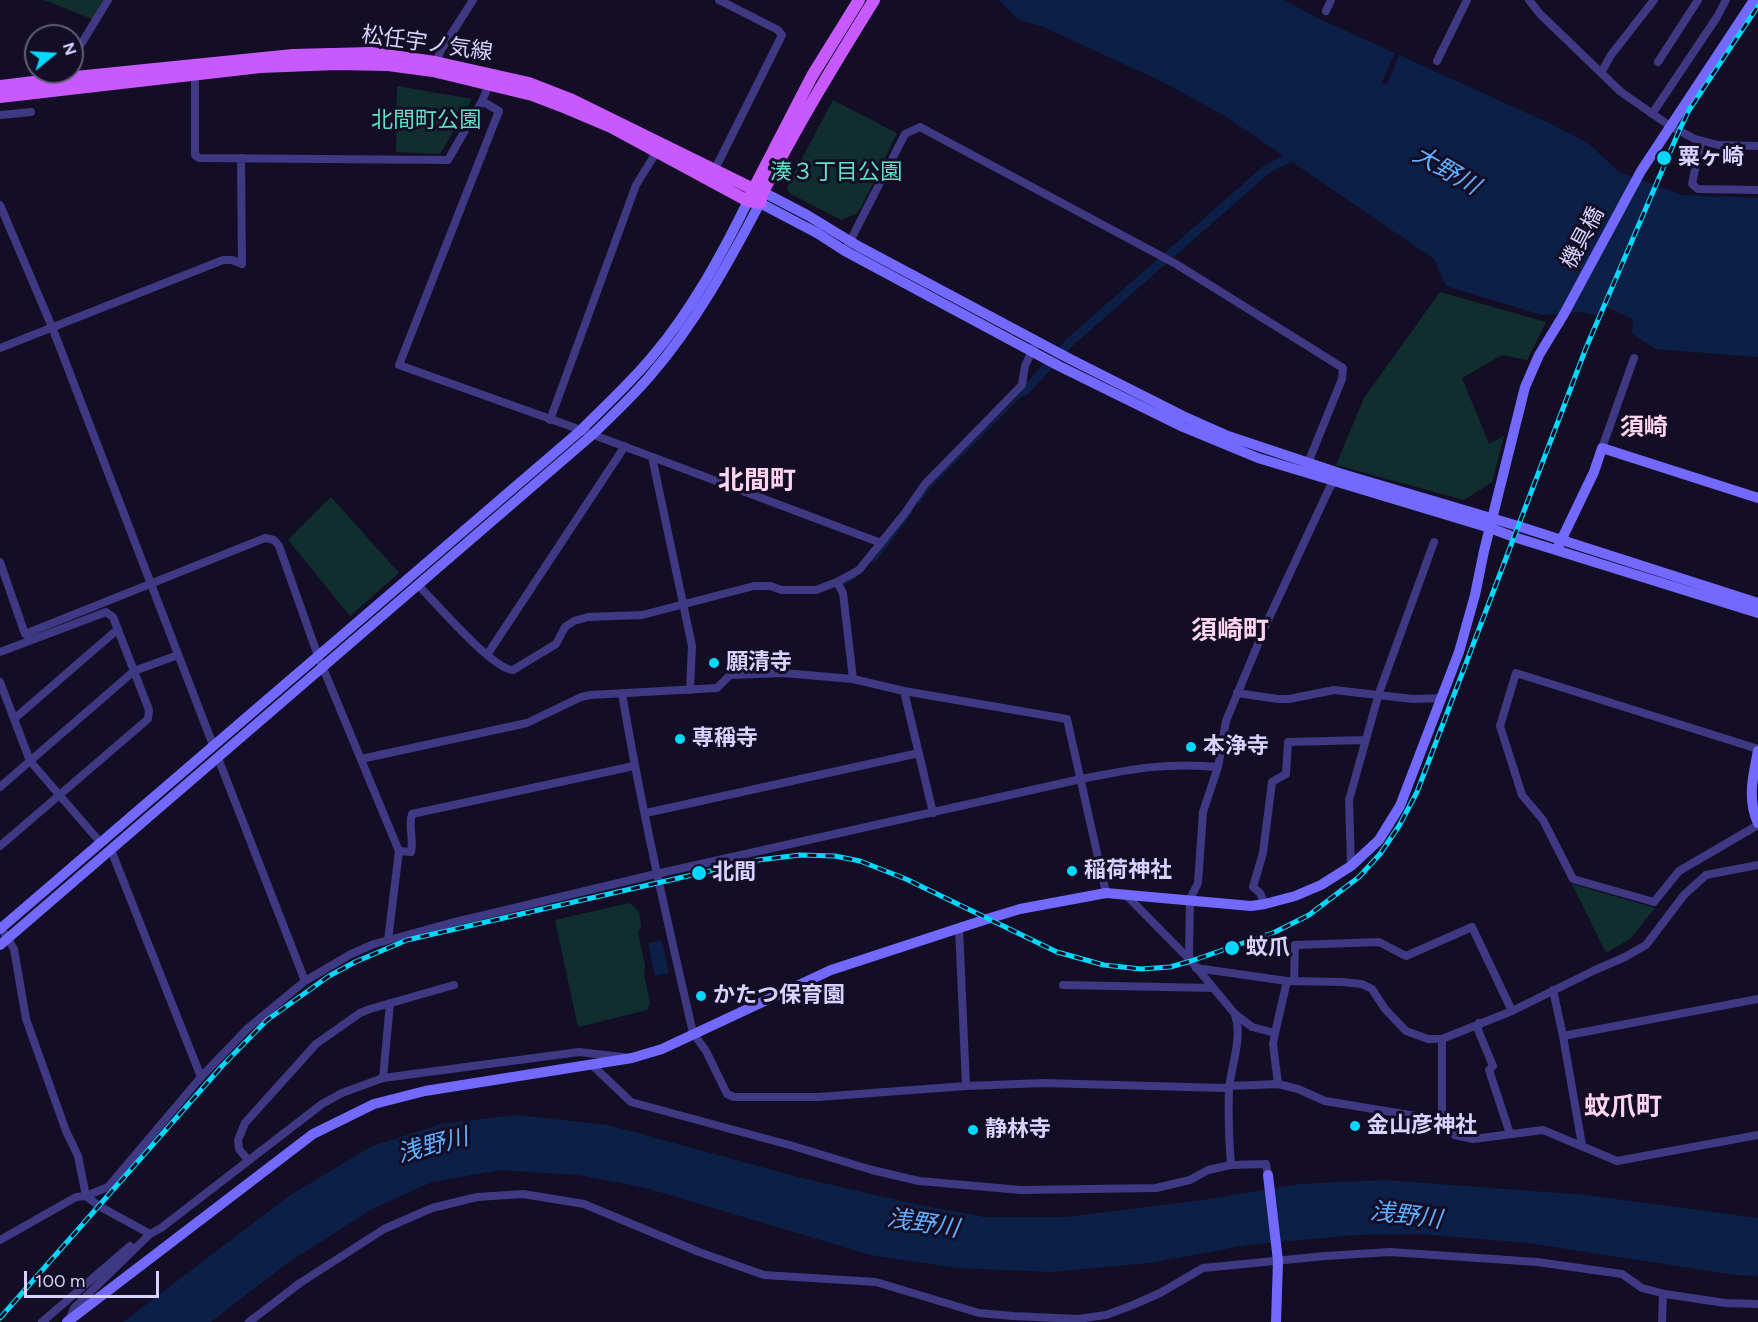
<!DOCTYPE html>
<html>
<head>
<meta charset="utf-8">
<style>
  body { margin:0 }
  #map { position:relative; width:1758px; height:1322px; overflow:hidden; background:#130e25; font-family:Figtree,sans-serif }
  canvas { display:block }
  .north { position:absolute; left:24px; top:24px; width:60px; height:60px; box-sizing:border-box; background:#130e25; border:2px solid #625c7c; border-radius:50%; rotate:72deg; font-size:16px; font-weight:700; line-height:24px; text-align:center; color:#d9d2ff }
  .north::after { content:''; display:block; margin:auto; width:21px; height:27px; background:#00d9fd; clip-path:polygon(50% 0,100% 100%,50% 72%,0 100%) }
  .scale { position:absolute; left:24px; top:1271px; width:135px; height:27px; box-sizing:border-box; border:3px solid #d9d2ff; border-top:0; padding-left:8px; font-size:18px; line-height:21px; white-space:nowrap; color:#d9d2ff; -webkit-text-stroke:4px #130e25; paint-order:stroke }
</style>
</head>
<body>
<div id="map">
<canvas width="1758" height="1322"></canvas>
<div class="north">N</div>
<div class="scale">100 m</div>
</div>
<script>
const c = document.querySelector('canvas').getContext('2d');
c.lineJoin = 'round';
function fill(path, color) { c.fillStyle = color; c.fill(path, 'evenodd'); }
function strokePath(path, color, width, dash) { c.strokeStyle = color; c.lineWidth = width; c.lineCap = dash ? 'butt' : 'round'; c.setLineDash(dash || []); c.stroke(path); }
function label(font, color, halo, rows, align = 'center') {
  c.font = font + ' Figtree,"Noto Sans JP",sans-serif'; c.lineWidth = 6; c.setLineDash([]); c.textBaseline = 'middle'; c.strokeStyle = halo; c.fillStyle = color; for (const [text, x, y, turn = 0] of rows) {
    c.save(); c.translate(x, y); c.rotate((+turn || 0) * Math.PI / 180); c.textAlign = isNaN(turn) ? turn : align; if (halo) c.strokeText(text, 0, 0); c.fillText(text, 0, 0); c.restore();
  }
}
const green = new Path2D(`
  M 44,0 L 103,0 L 92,19 Z
  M 397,86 L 472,99 L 440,154 L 396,152 Z
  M 833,100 L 897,133 L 861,208 L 856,214 L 841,220 L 789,193 L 787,187 Z
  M 1440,292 L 1546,322 L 1527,360 L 1502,355 L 1462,378 L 1489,444 L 1504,436 L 1492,482 L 1464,500 L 1336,465 L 1364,398 Z
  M 331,497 L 399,573 L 350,616 L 288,540 Z
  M 1572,884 L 1655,908 L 1630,939 L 1606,953 Z
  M 629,903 L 639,911 L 641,927 L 638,933 L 645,965 L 644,974 L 650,1003 L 647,1010 L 578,1027 L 555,920 Z`);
const water = new Path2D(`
  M 999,0 L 1284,0 L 1322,20 L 1549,123 L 1588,143 L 1619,172 L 1682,195 L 1758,198 L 1758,357 L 1655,349 L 1632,333 L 1633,319 L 1602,305 L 1597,315 L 1580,312 L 1542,315 L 1446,286 L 1434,259 L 1225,116 L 1163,82 L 1041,26 L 1019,20 Z
  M 662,940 L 669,973 L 655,976 L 648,943 Z
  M 517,1115 L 608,1125 L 802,1178 L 910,1203 L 984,1217 L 1066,1217 L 1203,1200 L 1300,1184 L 1385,1180 L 1586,1195 L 1758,1218 L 1758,1276 L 1736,1275 L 1528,1243 L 1421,1234 L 1355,1235 L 1247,1245 L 1149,1263 L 1050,1272 L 957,1268 L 871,1255 L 646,1188 L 578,1175 L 500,1170 L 432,1182 L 374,1208 L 286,1264 L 211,1322 L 123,1322 L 289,1196 L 372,1146 L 441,1124 Z`);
const pier = new Path2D(`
  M 1395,53 L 1399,55 L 1387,84 L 1382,82 Z`);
const stream = new Path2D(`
  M 919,502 L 929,487 L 1024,392
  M 874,561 L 911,512
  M 841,585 L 855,577`);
const canal = new Path2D(`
  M 1024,392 L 1070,342 L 1267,169 L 1289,158`);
const street = new Path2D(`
  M 1529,0 L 1540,14 L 1621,92 L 1670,126 L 1695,139 L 1718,145 L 1758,146
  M 1326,11 L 1331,0
  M 72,59 L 108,0
  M 1437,61 L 1467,0
  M 1658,62 L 1698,0
  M 434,67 L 441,50 L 473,0
  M 195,70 L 195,155 L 199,158 L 448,160 L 482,101 L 491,80
  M 1601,73 L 1611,55 L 1654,0
  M 482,101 L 499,111 L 399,365 L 570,426 L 881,543
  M 1652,114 L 1717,17 L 1726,0
  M 0,115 L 31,112
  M 1701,141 L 1692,184 L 1698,189 L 1758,190
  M 713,173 L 782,35 L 778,30 L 719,0
  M 0,205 L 52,327 L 213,745
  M 845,251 L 905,134 L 920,127 L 1176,264 L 1343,368 L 1342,379 L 1308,463
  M 0,348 L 223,260 L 232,260 L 242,264 L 241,158
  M 550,420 L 636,185 L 659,148
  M 1602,448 L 1634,358
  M 652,457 L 692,646 L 690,690
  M 0,562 L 25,634 L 265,538 L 274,540 L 279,546 L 318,656 L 399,851 L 388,940
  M 837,582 L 843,593 L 853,679
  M 418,585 C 435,602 492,669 513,670 L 556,644 L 565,627 L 574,621 L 588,617 L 642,615 L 754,586 L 770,586 L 782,590 L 816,590 L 837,582 L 859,570 L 905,513 L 925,484 L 1022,385 L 1025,366 L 1034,347
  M 0,652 L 106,612 L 113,617 L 149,710 L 148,719 L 0,846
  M 487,655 L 625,446
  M 0,682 L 30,761 L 100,842
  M 904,691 L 933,813
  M 622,693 C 641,807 667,920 693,1033 L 706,1051 L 727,1094 L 734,1097 L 818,1097 L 966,1086 L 1043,1083 L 1225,1088 L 1230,1086 L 1278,1084 L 1298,1089 L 1325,1101 L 1434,1119 L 1455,1135 L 1473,1139 L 1543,1130 L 1617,1161 L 1758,1135
  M 1237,693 L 1278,699 L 1289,699 L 1334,690 L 1413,699 L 1442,698
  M 14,719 L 118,629
  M 1758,749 L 1516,673 L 1500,726 L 1522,795 L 1543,820 L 1573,879 L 1654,902 L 1679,871 L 1758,825
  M 218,758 L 305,981
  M 361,759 L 527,723 L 581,697 L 590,695 L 717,688 L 730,675 L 783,673 L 853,679 L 904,691 L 1067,719 L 1106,893
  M 0,787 L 134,671 L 178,655
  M 646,813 L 919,753
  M 111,850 L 201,1077
  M 399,851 L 411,852 C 414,839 408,826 412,814 L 634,766
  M 1351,866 L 1349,800 L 1379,693 L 1434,542
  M 1125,894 L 1191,961 L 1235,1014 L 1252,1027 L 1275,1033 L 1287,981 L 1342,982 L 1362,984 L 1372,989 L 1385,1009 L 1406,1031 L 1428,1039 L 1442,1039 L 1512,1011 L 1595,970 L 1625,957 L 1646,945 L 1684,895 L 1706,875 L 1758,865
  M 1265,904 L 1260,893 L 1253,887 L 1263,853 L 1272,782 L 1286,774 L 1288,742 L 1366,740
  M 0,926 L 14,949 L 26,1019 L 66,1131 L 78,1156 L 86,1196 L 99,1206 L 150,1234 L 74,1308 L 69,1320
  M 959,928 L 966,1086
  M 1191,961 L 1189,956 L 1190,899 L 1198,883 L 1203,812 L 1218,767 L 1226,721 L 1268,620 L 1329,489 L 1338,476
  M 1196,968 L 1287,981
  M 1294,981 L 1295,945 L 1379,942 L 1406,956 L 1472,927 L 1512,1011
  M 1063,985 L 1213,988
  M 1553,990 L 1563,1036 L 1758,999
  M 1479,1023 L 1478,1030 L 1493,1066 L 1489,1070 L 1510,1134
  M 1275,1033 L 1273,1044 L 1278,1084
  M 1563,1036 L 1582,1145
  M 591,1064 L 631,1102 L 793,1146 L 872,1170 L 919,1181 L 1021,1190 L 1156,1188 L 1190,1180 L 1208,1170 L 1231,1165 L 1266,1164 L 1268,1175
  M 383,1078 L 390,1003
  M 1442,1124 L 1442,1039
  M 248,1160 L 239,1149 L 238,1140 L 245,1123 L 316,1044 L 360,1013 L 370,1009 L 454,985
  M 1231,1165 C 1229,1140 1228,1115 1229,1089 C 1231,1066 1243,1037 1235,1015
  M 150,1234 L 161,1228 L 322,1104 L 342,1093 L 383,1078 L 579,1052 L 623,1057
  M 0,1240 L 76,1197 L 86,1196 L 108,1187 L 201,1077 L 248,1028 L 305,981 L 351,954 L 374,944 L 447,924 L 656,874 L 1081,779 C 1131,769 1167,762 1218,767
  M 42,1322 L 130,1246
  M 249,1322 L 300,1283 L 384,1229 L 432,1208 L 477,1197 L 523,1194 L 584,1204 L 699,1252 L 764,1275 L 876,1282 L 979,1313 L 1013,1316 L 1078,1319 L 1106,1315 L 1133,1305 L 1160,1293 L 1203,1268 L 1325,1256 L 1390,1252 L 1537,1262 L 1622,1274 L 1642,1288 L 1665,1294 L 1725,1303 L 1758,1304
  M 1662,1322 L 1663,1294`);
const secondary = new Path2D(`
  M 763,192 L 807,215 L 858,246 L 1070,359 L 1183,416 L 1228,436 L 1339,473 L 1518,526 L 1758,603
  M 1558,547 L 1594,472 L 1602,448 L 1758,498
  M 1758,751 C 1753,775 1747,800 1758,823
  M 0,929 L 580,431 C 604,407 629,384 651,358 C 691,311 721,256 748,201
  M 0,945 L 592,435 C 612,416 632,397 650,376 C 695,324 728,264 760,203 L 817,233 L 845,251 L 1059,366 L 1183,427 L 1258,458 L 1490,528 L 1514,537 L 1758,613
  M 1268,1175 L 1278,1261 L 1276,1322
  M 67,1322 L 313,1134 L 374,1104 L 425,1091 L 632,1058 L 662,1049 L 831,970 L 987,919 L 1020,909 L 1106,893 L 1251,906 L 1265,904 L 1295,896 L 1321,885 L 1351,866 L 1379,840 L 1400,806 L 1459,652 L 1475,595 L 1484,551 L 1525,387 L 1539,355 L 1564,314 L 1641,171 L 1754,0`);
const primary = new Path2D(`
  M 0,86 L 66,78 L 293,55 L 371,53 L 435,62 L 529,83 L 570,99 L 753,189 L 763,192
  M 0,97 L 260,67 L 336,64 L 388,65 L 433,71 L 532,95 L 566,108 L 611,127 L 748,201 L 760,203 L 763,192 C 797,125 835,63 874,0
  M 751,194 L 812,76 L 859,0`);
const rail = new Path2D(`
  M 0,1318 L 222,1066 L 267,1020 L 329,976 L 355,962 L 407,940 L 758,860 L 800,855 L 835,856 L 860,861 L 906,879 L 1057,952 L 1104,965 L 1141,969 L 1170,967 L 1191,961 L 1275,932 L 1309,915 L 1359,877 L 1380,854 L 1399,826 L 1417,792 L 1586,348 L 1679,131 L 1689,110 L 1758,6`);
const markers = [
  [1664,158,8,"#00d9fd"],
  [714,663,6,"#00d9fd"],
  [680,739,6,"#00d9fd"],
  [1191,747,6,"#00d9fd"],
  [1072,871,6,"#00d9fd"],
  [699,873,8,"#00d9fd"],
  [1232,948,8,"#00d9fd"],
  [701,996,6,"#00d9fd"],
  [1355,1126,6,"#00d9fd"],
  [973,1130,6,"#00d9fd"]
];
const streetNames = [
  ["松任宇ノ気線",427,44,8],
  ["機具橋",1583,238,-62]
];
const parkNames = [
  ["北間町公園",426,121],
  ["湊３丁目公園",836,173]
];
const poiNames = [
  ["粟ヶ崎",1678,158],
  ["願清寺",726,663],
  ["専稱寺",692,739],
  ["本浄寺",1203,747],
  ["稲荷神社",1084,871],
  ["北間",712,873],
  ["蚊爪",1246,948],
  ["かたつ保育園",713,996],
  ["金山彦神社",1367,1126],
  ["静林寺",985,1130]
];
const waterNames = [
  ["大野川",1446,171,30],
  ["浅野川",433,1146,-15],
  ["浅野川",1406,1216,7],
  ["浅野川",923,1224,9]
];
const neighbourhoodNames = [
  ["須崎",1644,428]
];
const quarterNames = [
  ["北間町",757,481],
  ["須崎町",1230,631],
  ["蚊爪町",1623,1107]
];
fill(green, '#112e2f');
fill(water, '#0c1f46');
fill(pier, '#130e25');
strokePath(stream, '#0c1f46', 3);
strokePath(canal, '#0c1f46', 9);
strokePath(street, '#3f3984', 8);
strokePath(secondary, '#7369ff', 10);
strokePath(primary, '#c859ff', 12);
strokePath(rail, '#00d9fd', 5);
strokePath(rail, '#130e25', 3, [9]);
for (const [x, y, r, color] of markers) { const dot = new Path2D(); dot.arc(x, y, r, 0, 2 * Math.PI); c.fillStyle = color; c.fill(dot); strokePath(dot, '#130e25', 2); }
label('22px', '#d9d2ff', '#130e25', streetNames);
label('22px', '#5de0c5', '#130e25', parkNames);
label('bold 22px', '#d9d2ff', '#130e25', poiNames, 'left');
label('italic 24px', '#60afff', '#130e25', waterNames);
label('bold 24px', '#ffd4ee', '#130e25', neighbourhoodNames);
label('bold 26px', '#ffd4ee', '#130e25', quarterNames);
</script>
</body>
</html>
